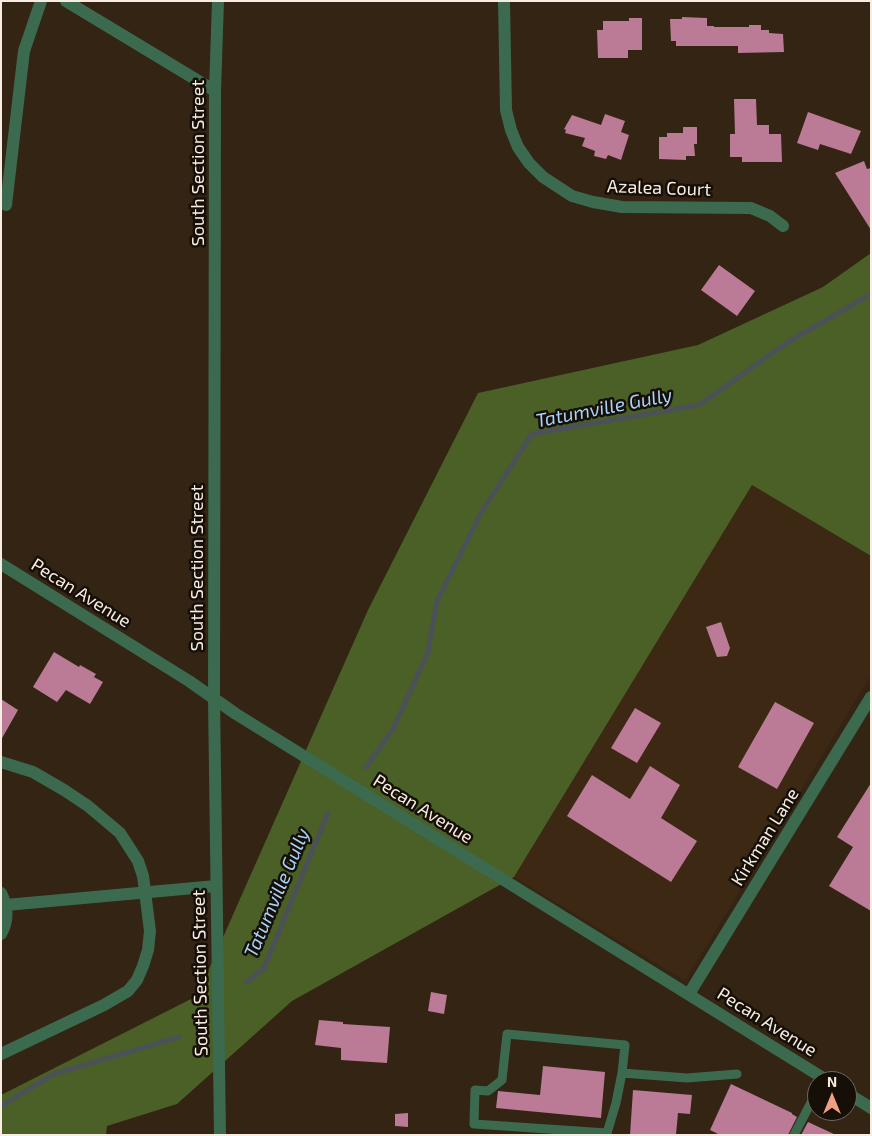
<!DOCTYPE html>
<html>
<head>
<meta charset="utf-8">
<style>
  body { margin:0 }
  #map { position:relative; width:872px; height:1136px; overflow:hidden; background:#332414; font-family:"Exo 2",sans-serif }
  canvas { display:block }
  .frame { position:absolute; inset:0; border:2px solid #f8ede3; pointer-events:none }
  .north { position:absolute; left:807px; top:1071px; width:50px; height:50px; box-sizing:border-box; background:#160f08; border:1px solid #706860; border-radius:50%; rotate:0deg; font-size:14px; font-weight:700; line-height:20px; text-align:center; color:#f8ede3 }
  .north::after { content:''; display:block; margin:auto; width:18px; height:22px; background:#f3a082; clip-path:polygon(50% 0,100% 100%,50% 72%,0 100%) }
</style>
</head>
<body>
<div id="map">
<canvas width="872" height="1136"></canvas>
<div class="frame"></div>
<div class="north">N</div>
</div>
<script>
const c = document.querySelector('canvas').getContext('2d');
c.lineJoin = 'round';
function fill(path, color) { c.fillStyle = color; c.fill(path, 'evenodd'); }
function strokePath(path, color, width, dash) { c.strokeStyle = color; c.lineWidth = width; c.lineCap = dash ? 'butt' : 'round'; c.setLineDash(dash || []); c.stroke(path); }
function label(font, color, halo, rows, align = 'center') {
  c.font = font + ' "Exo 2",sans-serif'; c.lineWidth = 5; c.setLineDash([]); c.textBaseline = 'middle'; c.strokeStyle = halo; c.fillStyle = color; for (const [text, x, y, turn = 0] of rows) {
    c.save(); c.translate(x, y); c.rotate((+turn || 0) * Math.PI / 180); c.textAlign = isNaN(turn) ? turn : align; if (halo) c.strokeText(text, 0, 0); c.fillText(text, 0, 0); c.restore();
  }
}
const built = new Path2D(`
  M 752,485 L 871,556 L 871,675 L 685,981 L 514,877 Z`);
const forest = new Path2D(`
  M 871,253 L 871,556 L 752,485 L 514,877 L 292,1001 L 177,1104 L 107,1126 L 106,1135 L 1,1135 L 1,1095 L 197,996 L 368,610 L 478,393 L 698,345 L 823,287 Z`);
const stream = new Path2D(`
  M 366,767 L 393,729 L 428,652 L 437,601 L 482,511 L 532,434 L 699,405 L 788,342 L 871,294
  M 247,982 L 264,968 L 328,813
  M 1,1106 L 54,1074 L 179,1037`);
const building = new Path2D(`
  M 682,17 L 707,18 L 707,26 L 714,26 L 714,27 L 749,27 L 749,25 L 761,25 L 761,30 L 769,30 L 769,33 L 783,34 L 784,52 L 738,53 L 738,46 L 676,46 L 676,41 L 671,41 L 670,19 L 682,19 Z
  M 629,18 L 642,18 L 642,50 L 628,50 L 628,58 L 598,58 L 597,30 L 603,30 L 603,21 L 629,21 Z
  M 734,99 L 756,99 L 757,125 L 769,125 L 769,134 L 781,134 L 782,162 L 742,162 L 742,157 L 730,157 L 730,134 L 735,134 Z
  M 808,112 L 861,131 L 851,154 L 820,144 L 818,150 L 797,143 Z
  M 605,114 L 625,121 L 621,132 L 629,135 L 621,160 L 608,155 L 606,159 L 594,156 L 595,151 L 582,146 L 585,138 L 565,133 L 566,130 L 564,129 L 572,115 L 601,125 Z
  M 683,127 L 697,127 L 697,144 L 694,144 L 695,156 L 686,156 L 686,160 L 659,159 L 659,137 L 667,137 L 667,133 L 683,133 Z
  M 864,161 L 867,169 L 871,168 L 871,230 L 835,173 Z
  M 719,265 L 755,291 L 737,316 L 701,290 Z
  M 721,622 L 730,648 L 727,656 L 717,657 L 706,627 Z
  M 54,652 L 79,667 L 80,665 L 96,674 L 94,677 L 103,682 L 90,704 L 66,690 L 57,702 L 33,687 Z
  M 1,699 L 18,710 L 1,740 Z
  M 775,702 L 814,723 L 777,789 L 738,767 Z
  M 635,708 L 661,723 L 637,763 L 611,748 Z
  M 650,766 L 680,785 L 661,818 L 697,841 L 671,882 L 567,816 L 592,775 L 630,799 Z
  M 871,783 L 871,911 L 829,886 L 853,847 L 837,837 Z
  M 431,992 L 447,995 L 444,1014 L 428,1011 Z
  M 319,1020 L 343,1022 L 343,1024 L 390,1027 L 387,1063 L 341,1060 L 341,1048 L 315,1045 Z
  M 543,1066 L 605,1072 L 601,1118 L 496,1108 L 498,1091 L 540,1095 Z
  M 731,1084 L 792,1113 L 792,1114 L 797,1117 L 788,1135 L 720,1135 L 710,1130 Z
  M 633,1090 L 692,1095 L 690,1114 L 678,1113 L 676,1135 L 630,1135 Z
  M 408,1113 L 408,1127 L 395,1126 L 395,1114 Z
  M 808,1122 L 836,1135 L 801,1135 Z`);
const service = new Path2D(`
  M 607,1133 L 616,1103 L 622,1073
  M 607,1135 L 607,1133 L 474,1124 L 475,1090 L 488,1091 L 502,1080 L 507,1034 L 625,1045 L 622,1073 L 687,1078 L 737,1074
  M 794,1135 L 817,1091`);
const minor = new Path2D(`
  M 66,1 L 215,91
  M 504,1 L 506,110 L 511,130 L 518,147 L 529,163 L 543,177 L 572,196 L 593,202 L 622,207 L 751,208 L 770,216 L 783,226
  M 6,205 L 24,51 L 41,1
  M 1,564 L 189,681 L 236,714 L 828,1081
  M 1,762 L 33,772 L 64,790 L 88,806 L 120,833 L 138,861 L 143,876 L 150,931 L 148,950 L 143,966 L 137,980 L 128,991 L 104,1005 L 1,1054
  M 1,893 C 8,907 9,920 1,934
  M 6,905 L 216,886
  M 689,994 L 871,697
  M 847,1093 L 871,1108`);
const tertiary = new Path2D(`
  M 218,1 L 215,91 L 214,699 L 220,1135`);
const streetNames = [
  ["South Section Street",198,163,-90],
  ["Azalea Court",659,188,2],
  ["South Section Street",197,568,-90],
  ["Pecan Avenue",81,593,32],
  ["Pecan Avenue",423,809,32],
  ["Kirkman Lane",765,837,-58],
  ["South Section Street",200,973,-91],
  ["Pecan Avenue",767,1022,32]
];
const waterNames = [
  ["Tatumville Gully",604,408,-11],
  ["Tatumville Gully",277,893,-67]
];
fill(built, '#3c2813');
fill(forest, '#4a6026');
strokePath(stream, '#4b5157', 5);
fill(building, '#bb7a95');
strokePath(service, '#3c6a4f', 9);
strokePath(minor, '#3c6a4f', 12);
strokePath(tertiary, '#3c6a4f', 12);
label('18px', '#f8ede3', '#160f08', streetNames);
label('italic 19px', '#a7d4fa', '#160f08', waterNames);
</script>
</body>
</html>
